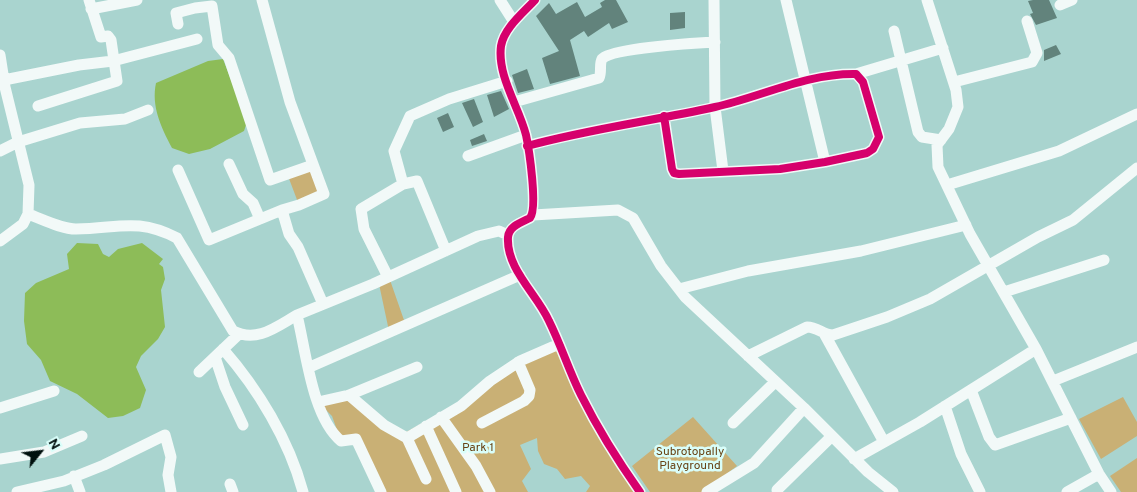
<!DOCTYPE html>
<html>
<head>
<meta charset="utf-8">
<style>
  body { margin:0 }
  #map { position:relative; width:1137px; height:492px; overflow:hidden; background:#a9d4cf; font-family:Overpass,sans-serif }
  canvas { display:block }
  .north { position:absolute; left:15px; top:427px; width:50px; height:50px; -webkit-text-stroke:4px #d9fefa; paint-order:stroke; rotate:61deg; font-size:14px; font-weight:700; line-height:20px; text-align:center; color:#00100e }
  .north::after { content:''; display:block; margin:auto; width:18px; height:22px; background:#00100e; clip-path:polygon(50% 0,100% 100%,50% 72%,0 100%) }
</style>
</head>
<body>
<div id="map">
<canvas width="1137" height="492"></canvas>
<div class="north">N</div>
</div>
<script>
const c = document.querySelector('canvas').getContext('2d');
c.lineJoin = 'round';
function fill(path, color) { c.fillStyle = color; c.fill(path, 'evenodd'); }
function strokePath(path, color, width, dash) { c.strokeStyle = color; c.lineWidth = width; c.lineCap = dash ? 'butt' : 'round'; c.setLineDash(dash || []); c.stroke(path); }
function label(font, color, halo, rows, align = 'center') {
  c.font = font + ' Overpass,sans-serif'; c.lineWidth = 5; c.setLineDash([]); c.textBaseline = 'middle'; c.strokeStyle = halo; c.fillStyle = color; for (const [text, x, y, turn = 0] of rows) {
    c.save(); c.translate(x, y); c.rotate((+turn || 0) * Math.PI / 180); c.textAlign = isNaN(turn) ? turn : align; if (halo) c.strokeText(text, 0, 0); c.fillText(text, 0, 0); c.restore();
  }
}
const green = new Path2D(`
  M 313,165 L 324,194 L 299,205 L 288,176 Z
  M 390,280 L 405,323 L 389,331 L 379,284 Z
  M 556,349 L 636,492 L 586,492 L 590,486 L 581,476 L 565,479 L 557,469 L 544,464 L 538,451 L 537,438 L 520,445 L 531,469 L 522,481 L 528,492 L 385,492 L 360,436 L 342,437 L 337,430 L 332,416 L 322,406 L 348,399 L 397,437 L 492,385 L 528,360 Z
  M 1123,397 L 1137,422 L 1137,436 L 1101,459 L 1079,419 Z
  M 693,417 L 737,466 L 702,492 L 650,492 L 632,466 Z
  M 1137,458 L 1137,492 L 1121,492 L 1110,476 Z`);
const water = new Path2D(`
  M 223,59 L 247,122 L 244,131 L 210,149 L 189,154 L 172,148 C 161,127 151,106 156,83 L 208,61 Z
  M 77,243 L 98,244 L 103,254 L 109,257 L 118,249 L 142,243 L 163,259 L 159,264 L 163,267 L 165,279 L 161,290 L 165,327 L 158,339 L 141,356 L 136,367 L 146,390 L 140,408 L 123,416 L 108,418 L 77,394 L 50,381 L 41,360 L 27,344 L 24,321 L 25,293 L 36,283 L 69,269 L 67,254 Z`);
const building = new Path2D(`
  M 605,0 L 616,0 L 628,22 L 612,29 L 609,23 L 588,37 L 584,31 L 570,40 L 580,76 L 550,84 L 542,58 L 559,51 L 536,16 L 549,3 L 556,14 L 577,2 L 585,17 L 602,7 L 600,3 Z
  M 1033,0 L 1049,0 L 1057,18 L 1036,25 L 1030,14 L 1033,13 L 1028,1 Z
  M 685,12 L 685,28 L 670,30 L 670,13 Z
  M 1056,45 L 1061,54 L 1044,61 L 1044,50 Z
  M 527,69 L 534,89 L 518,93 L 512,75 Z
  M 501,91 L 509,109 L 494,117 L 487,95 Z
  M 474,99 L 483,122 L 473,127 L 462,103 Z
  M 448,113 L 454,127 L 443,132 L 437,118 Z
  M 484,134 L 487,141 L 472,146 L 470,140 Z`);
const minor = new Path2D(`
  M 262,0 L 290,102 L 324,194 L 299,205 L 282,210 L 289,234 L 298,247 L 323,304
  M 500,0 L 514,22
  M 535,0 C 523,13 504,28 501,46 C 497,76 519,107 526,135 C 529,149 538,208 530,218 C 522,222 509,226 508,237 C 506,269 537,294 549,321 C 561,345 569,371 581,395 C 598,429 618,461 640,492
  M 714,0 L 715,107 L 723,171
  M 786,0 L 825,162
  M 927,0 L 956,90 L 958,107 L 949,129 L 937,145 L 938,167 L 970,234 L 1036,349 L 1099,474 L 1111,492
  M 1060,5 L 1072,0
  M 91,9 L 137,0
  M 178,24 L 176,13 L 195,8 L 212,6 L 218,45 L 229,58 L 270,180 L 313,165
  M 894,31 L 918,132 L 922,137 L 941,140
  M 0,55 L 5,87 L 29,185 L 28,214 L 23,224 L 0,241
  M 856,74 L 943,48
  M 4,80 L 79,65 L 113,61 L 197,39
  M 954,82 L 1032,62 L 1037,53 L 1027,21
  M 514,102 L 599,78 C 602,72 599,64 602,59 C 611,48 697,43 715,42
  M 38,106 L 117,81 L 111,40 L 108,36 L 101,37 L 89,0
  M 527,146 C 589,129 652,121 715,107 C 761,97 807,73 856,74 L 863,82 L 879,137 L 873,149 L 867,153 L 825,162 L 780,169 L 679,174 L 674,173 L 672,169 L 664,116
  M 0,151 L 18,142 L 80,123 L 125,119 L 148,110
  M 468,156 L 526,135
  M 229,164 L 243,194 L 253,203 L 260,219
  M 178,170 L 209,240 L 282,210
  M 947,185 L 1059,151 L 1137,114
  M 28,214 C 42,219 61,229 76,229 C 117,229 136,217 177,238 L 233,331 C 257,343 276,327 297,315 C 306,351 312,417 341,441 L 356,439 L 381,492
  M 533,215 L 618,210 L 633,218 L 661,266 L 685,297 L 804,408 L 754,463 L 707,492
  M 446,251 L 417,181 L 403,184 L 394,151 L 410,116 L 449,99 L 507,81
  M 388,277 L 364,229 L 361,209 L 403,184
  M 679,289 L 748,271 L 861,251 L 966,225
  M 1004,292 L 1104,260
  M 297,315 L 373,284 L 478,236 L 499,231 L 508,235
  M 825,335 L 884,442
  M 223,349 C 258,389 289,440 303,492
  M 748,356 L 807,327 C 818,327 823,335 833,335 L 887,317 L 930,299 L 1038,237 L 1073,220 L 1137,168
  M 215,357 L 225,387 L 243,425
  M 310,367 L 520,275
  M 199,372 L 239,334
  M 1053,381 L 1137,347
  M 971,390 L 989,437 L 995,445 L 1071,418
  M 349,395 L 384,425 L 407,438 L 461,406 L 490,381 L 520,361 L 559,344
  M 318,402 L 349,395 L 417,367
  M 945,406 L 961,454 L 980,492
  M 0,408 L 54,391
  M 804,408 L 868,472 L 893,492
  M 441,417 L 476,466 L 490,492
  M 482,423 L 524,401 L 529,396 L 530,390 L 518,362
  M 733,423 L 775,382
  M 426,426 L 456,492
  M 407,438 L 426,479
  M 0,459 L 44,452 L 82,436
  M 854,459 L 920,422 L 1036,349
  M 74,476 L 80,492
  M 230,484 L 233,492
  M 777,490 L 831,437
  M 17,492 L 64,481 L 104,465 L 165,435 L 171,457 L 168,475 L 171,492
  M 1067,492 L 1099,474`);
const cycleway = new Path2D(`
  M 535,0 C 523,13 504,28 501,46 C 497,76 519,107 526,135 C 529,149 538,208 530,218 C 522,222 509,226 508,237 C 506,269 537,294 549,321 C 561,345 569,371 581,395 C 598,429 618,461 640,492
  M 527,146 C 589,129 652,121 715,107 C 761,97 807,73 856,74 L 863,82 L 879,137 L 873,149 L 867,153 L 825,162 L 780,169 L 679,174 L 674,173 L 672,169 L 664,116`);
const parkNames = [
  ["Park 1",478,449],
  ["Subrotopally",690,453],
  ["Playground",690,467]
];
fill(green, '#c9b075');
fill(water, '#8dbc58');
fill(building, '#62837c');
strokePath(minor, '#f2f9f8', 11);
strokePath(cycleway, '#d6006c', 8);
label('12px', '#684214', '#d9fefa', parkNames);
</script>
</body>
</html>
